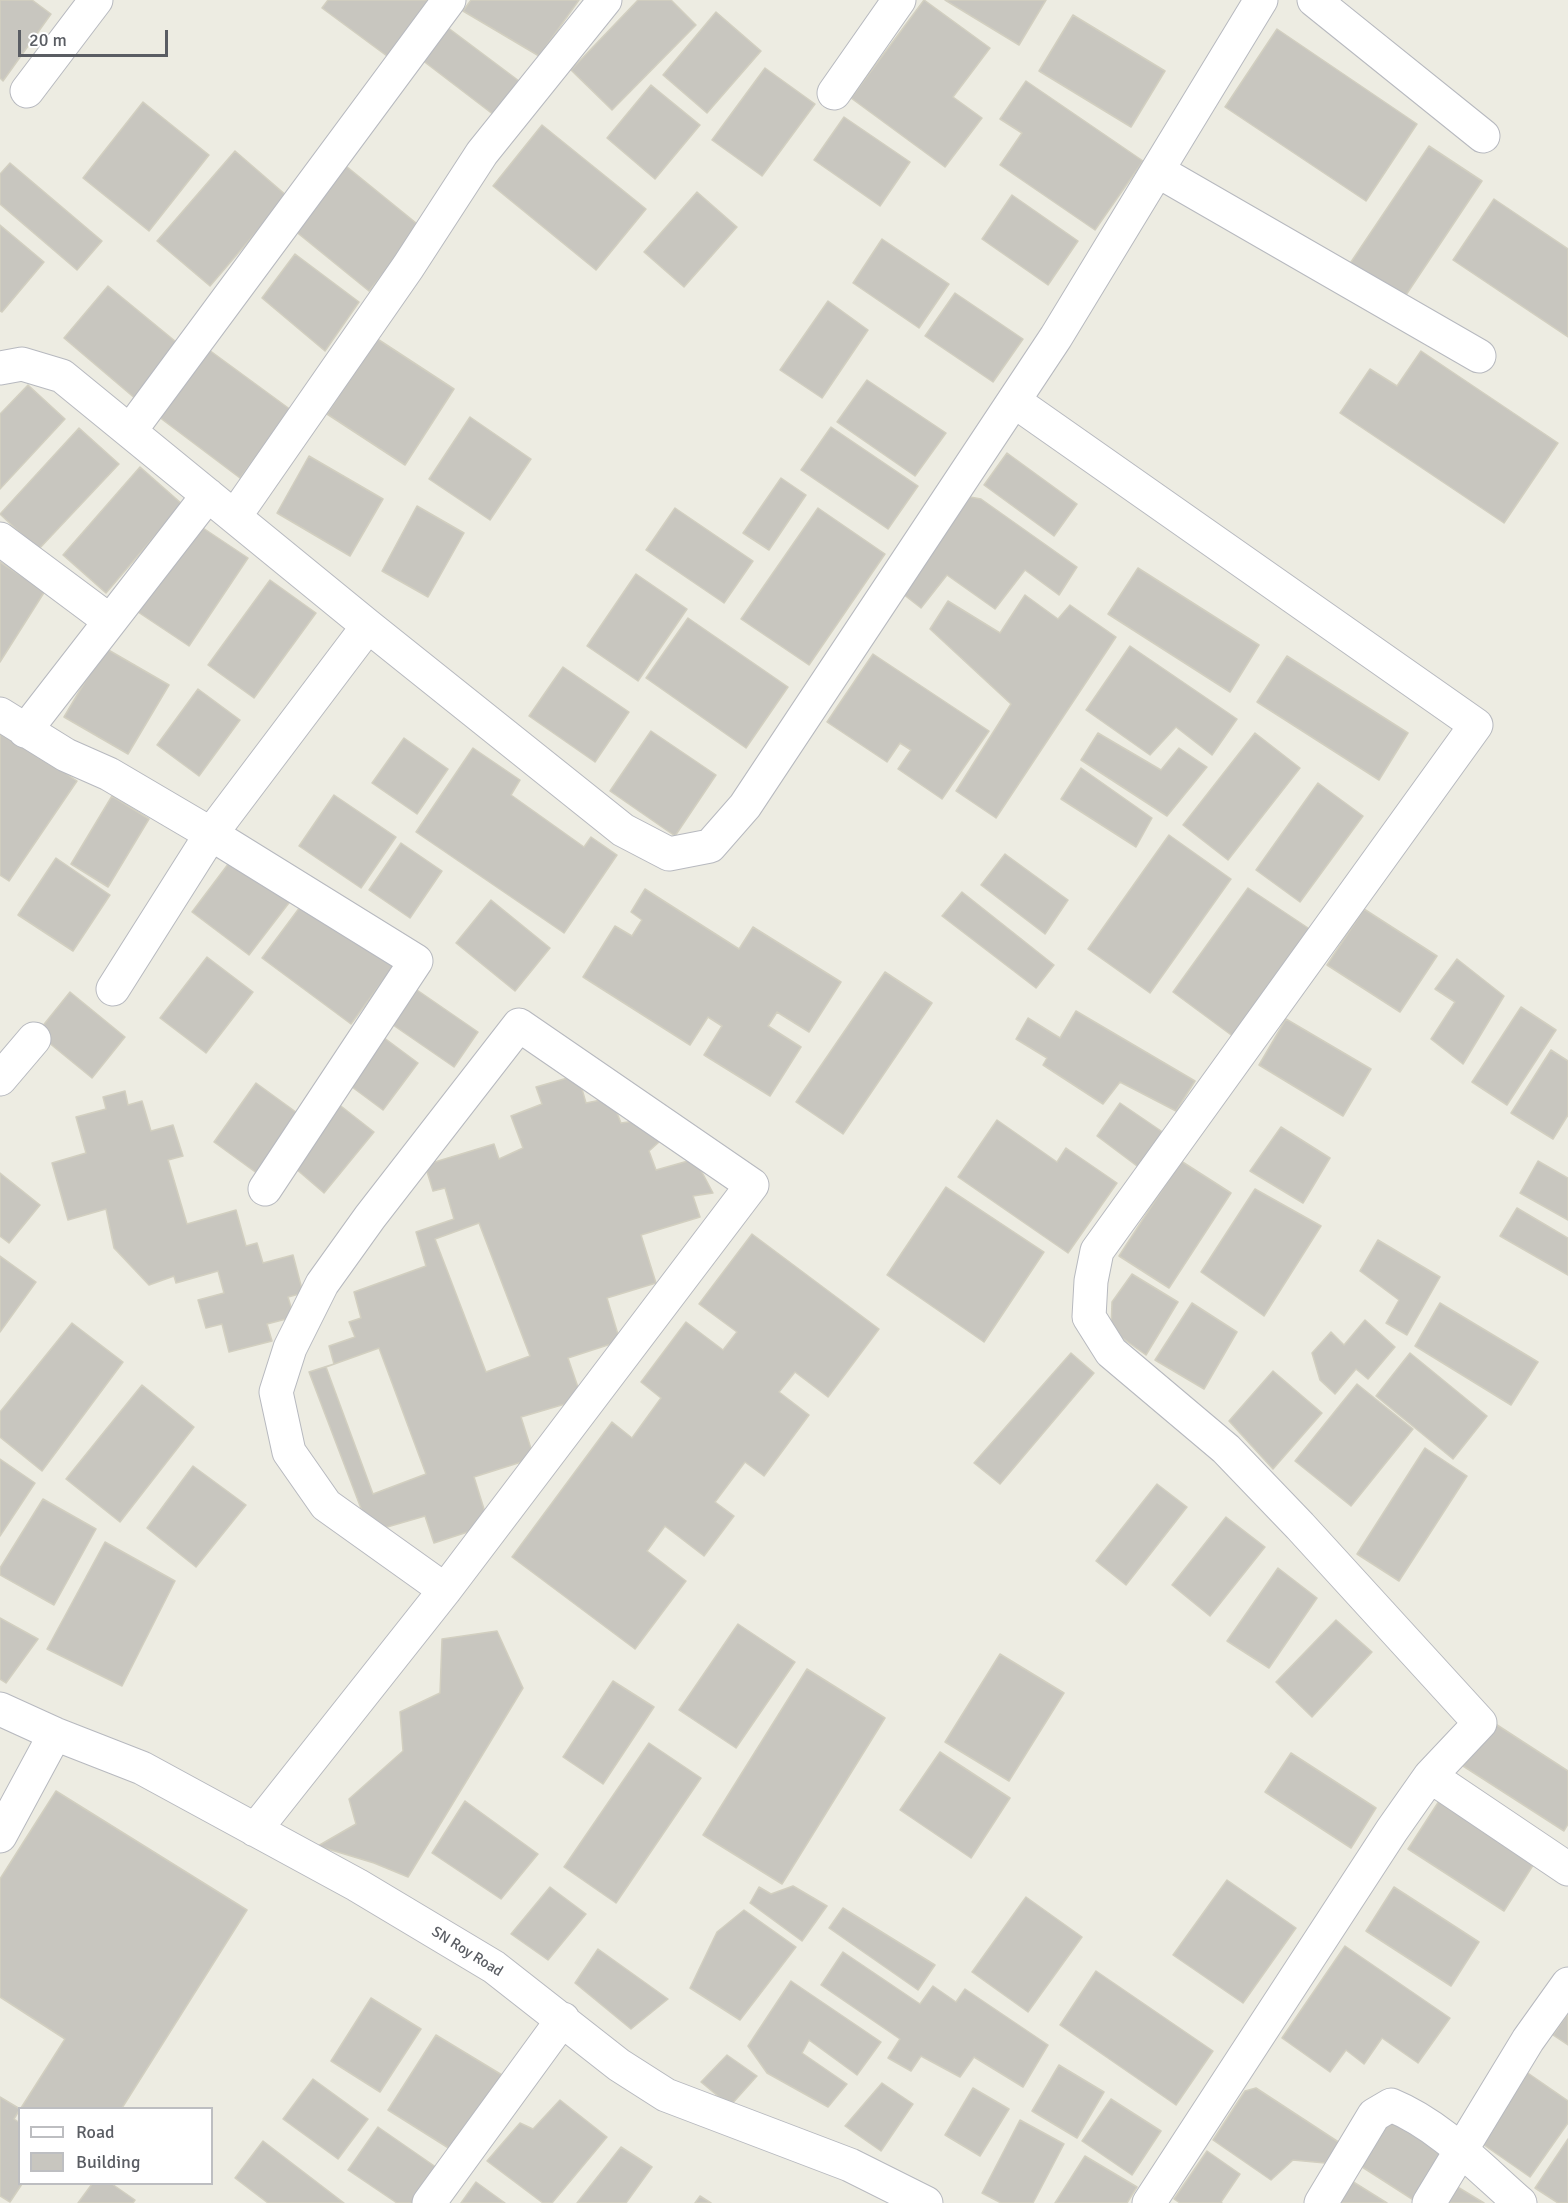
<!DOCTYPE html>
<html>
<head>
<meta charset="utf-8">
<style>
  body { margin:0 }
  #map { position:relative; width:1568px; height:2203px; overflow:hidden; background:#edece2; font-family:Signika,sans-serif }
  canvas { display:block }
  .legend { position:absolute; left:18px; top:2107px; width:195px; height:78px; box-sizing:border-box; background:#fff; border:2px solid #bdbec1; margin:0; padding:8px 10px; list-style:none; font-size:18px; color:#5a5d63 }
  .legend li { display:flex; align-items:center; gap:12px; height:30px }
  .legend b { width:30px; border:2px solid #bdbec1 }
  .scale { position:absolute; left:18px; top:30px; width:150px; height:27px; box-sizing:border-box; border:3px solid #5a5d63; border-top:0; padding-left:8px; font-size:18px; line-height:21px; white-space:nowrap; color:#5a5d63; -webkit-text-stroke:4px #fff; paint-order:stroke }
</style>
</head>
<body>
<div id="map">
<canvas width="1568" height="2203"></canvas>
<ul class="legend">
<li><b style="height:8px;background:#fff"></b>Road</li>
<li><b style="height:16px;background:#c8c6bf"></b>Building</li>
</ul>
<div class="scale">20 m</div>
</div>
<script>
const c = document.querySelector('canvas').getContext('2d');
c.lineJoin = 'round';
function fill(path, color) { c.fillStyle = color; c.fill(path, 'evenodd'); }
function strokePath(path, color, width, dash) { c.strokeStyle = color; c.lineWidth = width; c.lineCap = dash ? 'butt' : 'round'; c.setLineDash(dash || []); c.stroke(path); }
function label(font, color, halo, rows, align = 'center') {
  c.font = font + ' Signika,sans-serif'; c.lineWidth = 4.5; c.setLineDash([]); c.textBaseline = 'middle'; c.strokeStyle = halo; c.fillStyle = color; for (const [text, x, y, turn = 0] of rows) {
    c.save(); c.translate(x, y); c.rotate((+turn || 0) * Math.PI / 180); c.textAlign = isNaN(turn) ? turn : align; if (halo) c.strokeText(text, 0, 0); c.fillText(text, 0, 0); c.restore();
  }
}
const building = new Path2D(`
  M 0,0 L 32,0 L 51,14 L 3,81 L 0,78 Z
  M 328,0 L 435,0 L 391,59 L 322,8 Z
  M 471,0 L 579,0 L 539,56 L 463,11 Z
  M 638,0 L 671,0 L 696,25 L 612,110 L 571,70 Z
  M 924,0 L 990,48 L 953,97 L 982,118 L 945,167 L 851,98 Z
  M 945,0 L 1046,0 L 1019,45 Z
  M 716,12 L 761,51 L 707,113 L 663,75 Z
  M 1073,15 L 1165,71 L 1131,127 L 1039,71 Z
  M 447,27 L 519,81 L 494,115 L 422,60 Z
  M 1277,29 L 1417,124 L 1366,201 L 1225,107 Z
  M 765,68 L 815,104 L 762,176 L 712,140 Z
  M 1026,81 L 1143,161 L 1095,230 L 1000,165 L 1022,133 L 1000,119 Z
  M 651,85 L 700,125 L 655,179 L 607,138 Z
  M 143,102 L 209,155 L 149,231 L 83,178 Z
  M 844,117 L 910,162 L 880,206 L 814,160 Z
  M 542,125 L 646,209 L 596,270 L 493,186 Z
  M 1429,146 L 1482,181 L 1402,301 L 1349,265 Z
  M 235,151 L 287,196 L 210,286 L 157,241 Z
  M 341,162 L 421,227 L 369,291 L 289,226 Z
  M 10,163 L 102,241 L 77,270 L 0,204 L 0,174 Z
  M 697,192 L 737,227 L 684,287 L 644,252 Z
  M 1012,195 L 1078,241 L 1048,285 L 982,239 Z
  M 1494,199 L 1568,249 L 1568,337 L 1453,260 Z
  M 0,225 L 44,262 L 2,312 L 0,311 Z
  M 882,239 L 949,284 L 919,328 L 853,283 Z
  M 295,254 L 359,302 L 325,351 L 262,298 Z
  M 108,286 L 181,346 L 137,400 L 64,338 Z
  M 955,293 L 1023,339 L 993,382 L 925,336 Z
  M 828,301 L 868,330 L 822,398 L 780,370 Z
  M 376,338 L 454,389 L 405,465 L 327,414 Z
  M 205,347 L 291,410 L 240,478 L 155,414 Z
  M 1421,351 L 1558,443 L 1504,523 L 1340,413 L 1370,369 L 1397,386 Z
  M 867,380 L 946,433 L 915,476 L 837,422 Z
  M 28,385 L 65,419 L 0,489 L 0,414 Z
  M 470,417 L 531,459 L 490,520 L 429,479 Z
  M 831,427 L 918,486 L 888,529 L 801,470 Z
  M 79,428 L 119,464 L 38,550 L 0,514 Z
  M 1007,453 L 1077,504 L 1054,536 L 984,485 Z
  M 309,456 L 383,499 L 350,556 L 277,513 Z
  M 140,467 L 182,504 L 106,593 L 63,555 Z
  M 781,478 L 806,495 L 769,550 L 743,533 Z
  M 970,497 L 981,499 L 1077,567 L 1059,595 L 1025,570 L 995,609 L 947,575 L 921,608 L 903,594 Z
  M 417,506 L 464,533 L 428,597 L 382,571 Z
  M 675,508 L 753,561 L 724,603 L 646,550 Z
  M 818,508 L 885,554 L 809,665 L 741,619 Z
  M 197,524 L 248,558 L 189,646 L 138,612 Z
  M 0,562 L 45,591 L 0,662 Z
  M 1138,568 L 1259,645 L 1230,692 L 1108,614 Z
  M 636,574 L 687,609 L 638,681 L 587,646 Z
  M 270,580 L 316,613 L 254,698 L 208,665 Z
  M 1025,595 L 1058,619 L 1070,605 L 1116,637 L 996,818 L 956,791 L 1011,704 L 930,629 L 948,601 L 1000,633 Z
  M 688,618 L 788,687 L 746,748 L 646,678 Z
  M 1130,646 L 1237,719 L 1212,755 L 1176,727 L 1150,755 L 1086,710 Z
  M 105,648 L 169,685 L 128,754 L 64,717 Z
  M 873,654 L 989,731 L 942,799 L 898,769 L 911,750 L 900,743 L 887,762 L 827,722 Z
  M 1287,656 L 1408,733 L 1379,780 L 1257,702 Z
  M 563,667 L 629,712 L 595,762 L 529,716 Z
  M 198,689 L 240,720 L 199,776 L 157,745 Z
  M 0,728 L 77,781 L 9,881 L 0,875 Z
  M 651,731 L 716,775 L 675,836 L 610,791 Z
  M 1098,733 L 1161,770 L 1179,748 L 1207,767 L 1167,816 L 1081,760 Z
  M 1255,733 L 1300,768 L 1228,860 L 1183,825 Z
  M 404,738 L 448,769 L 417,814 L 372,783 Z
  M 473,748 L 520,780 L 511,795 L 584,847 L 591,837 L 617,855 L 564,933 L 416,832 Z
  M 1081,768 L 1152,818 L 1136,847 L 1061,799 Z
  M 1318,783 L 1363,816 L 1300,902 L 1256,870 Z
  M 334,795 L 396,837 L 361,888 L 299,846 Z
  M 112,796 L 149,819 L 108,887 L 71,864 Z
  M 1169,835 L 1231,879 L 1150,993 L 1088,949 Z
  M 401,843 L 442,871 L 410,918 L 369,890 Z
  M 238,851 L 295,895 L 249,955 L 192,912 Z
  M 1005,854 L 1068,900 L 1045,934 L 981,885 Z
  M 56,858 L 110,895 L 73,951 L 18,915 Z
  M 1248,888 L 1311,930 L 1238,1040 L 1173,992 Z
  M 645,889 L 739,949 L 753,927 L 841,982 L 809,1032 L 777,1012 L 768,1026 L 801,1047 L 770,1096 L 704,1055 L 722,1026 L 708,1017 L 690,1045 L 583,977 L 615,926 L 632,936 L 642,920 L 631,912 Z
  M 962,892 L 1054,965 L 1036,988 L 942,916 Z
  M 306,899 L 395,964 L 351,1024 L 262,958 Z
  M 491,900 L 550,948 L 515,991 L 456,943 Z
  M 1364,909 L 1437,956 L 1400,1012 L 1327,965 Z
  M 207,957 L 253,992 L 206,1053 L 160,1018 Z
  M 1457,959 L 1504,996 L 1463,1064 L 1431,1039 L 1455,1002 L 1435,989 Z
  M 885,972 L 932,1003 L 843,1134 L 796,1102 Z
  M 417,990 L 478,1032 L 454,1067 L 393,1025 Z
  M 70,992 L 125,1037 L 92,1078 L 37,1033 Z
  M 1521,1007 L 1556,1030 L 1507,1105 L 1472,1082 Z
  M 1076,1011 L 1195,1081 L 1176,1111 L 1120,1082 L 1103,1104 L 1043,1065 L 1047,1058 L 1016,1039 L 1028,1018 L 1060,1038 Z
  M 1286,1019 L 1371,1069 L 1343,1116 L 1259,1065 Z
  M 383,1037 L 418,1063 L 383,1110 L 348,1084 Z
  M 1551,1050 L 1568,1061 L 1568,1115 L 1553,1139 L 1511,1113 Z
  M 578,1075 L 586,1103 L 611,1098 L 621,1123 L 642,1120 L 659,1142 L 649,1151 L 656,1170 L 695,1159 L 713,1193 L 693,1196 L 700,1217 L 641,1235 L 656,1283 L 607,1298 L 620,1341 L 568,1358 L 582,1399 L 521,1417 L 534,1458 L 474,1477 L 489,1525 L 434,1543 L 425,1516 L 370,1532 L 309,1372 L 334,1364 L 329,1346 L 355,1337 L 349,1322 L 361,1318 L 354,1292 L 426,1266 L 416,1232 L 454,1219 L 445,1188 L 433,1191 L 425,1165 L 494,1144 L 499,1159 L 523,1148 L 511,1116 L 542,1104 L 536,1087 ZM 479,1223 L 530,1356 L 486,1372 L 435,1239 ZM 379,1348 L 426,1474 L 373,1494 L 326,1367 Z
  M 256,1083 L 300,1115 L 258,1174 L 214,1142 Z
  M 125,1091 L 128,1105 L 142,1101 L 151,1131 L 173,1125 L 183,1156 L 168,1160 L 187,1224 L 236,1210 L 246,1246 L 257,1243 L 263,1263 L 293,1255 L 303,1293 L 288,1297 L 294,1317 L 267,1324 L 272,1341 L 229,1352 L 222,1324 L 206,1328 L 198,1300 L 224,1293 L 218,1271 L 176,1283 L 174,1276 L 149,1285 L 114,1248 L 106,1209 L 68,1220 L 52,1163 L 86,1153 L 76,1117 L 106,1109 L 103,1097 Z
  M 337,1103 L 374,1132 L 324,1193 L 288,1162 Z
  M 1120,1103 L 1167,1135 L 1141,1169 L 1097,1136 Z
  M 997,1120 L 1057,1162 L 1066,1148 L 1117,1183 L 1068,1253 L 958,1177 Z
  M 1281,1127 L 1330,1158 L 1303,1203 L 1250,1171 Z
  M 1181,1161 L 1231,1193 L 1169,1288 L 1119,1256 Z
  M 1538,1161 L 1568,1178 L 1568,1220 L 1520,1193 Z
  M 0,1173 L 40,1205 L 9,1243 L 0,1236 Z
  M 946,1187 L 1044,1252 L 984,1342 L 887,1275 Z
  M 1255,1189 L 1321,1226 L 1264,1316 L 1201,1272 Z
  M 1517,1208 L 1568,1238 L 1568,1275 L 1500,1236 Z
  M 752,1234 L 879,1329 L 828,1397 L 795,1372 L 779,1392 L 809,1415 L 764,1476 L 745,1462 L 715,1502 L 734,1516 L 704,1556 L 665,1526 L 647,1551 L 686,1581 L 635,1649 L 512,1557 L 612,1422 L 632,1438 L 661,1398 L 641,1382 L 686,1322 L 723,1350 L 737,1332 L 699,1304 Z
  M 1378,1240 L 1440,1277 L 1407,1335 L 1386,1323 L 1399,1300 L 1360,1271 Z
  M 0,1256 L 36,1282 L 0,1332 Z
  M 1132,1274 L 1178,1302 L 1146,1355 L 1111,1330 L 1112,1302 Z
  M 1192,1303 L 1237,1332 L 1204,1389 L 1155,1360 Z
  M 1440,1303 L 1538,1362 L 1511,1405 L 1415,1346 Z
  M 1365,1320 L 1395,1347 L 1368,1379 L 1356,1369 L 1335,1394 L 1320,1380 L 1312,1353 L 1331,1332 L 1344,1345 Z
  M 72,1323 L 123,1362 L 42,1471 L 0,1437 L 0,1412 Z
  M 1071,1353 L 1094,1373 L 1000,1484 L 974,1463 Z
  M 1410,1353 L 1487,1416 L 1453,1459 L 1376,1396 Z
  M 1273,1371 L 1322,1413 L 1273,1469 L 1229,1421 Z
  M 1357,1384 L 1413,1429 L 1351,1506 L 1295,1461 Z
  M 142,1385 L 194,1427 L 120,1522 L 66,1479 Z
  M 1425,1448 L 1467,1476 L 1399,1581 L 1357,1554 Z
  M 0,1459 L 35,1483 L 0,1536 Z
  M 193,1466 L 246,1505 L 196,1567 L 147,1528 Z
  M 1157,1484 L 1187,1507 L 1126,1585 L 1096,1561 Z
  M 43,1499 L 96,1529 L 54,1605 L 0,1575 L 0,1568 Z
  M 1226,1517 L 1265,1547 L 1210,1616 L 1172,1585 Z
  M 105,1542 L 175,1581 L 122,1686 L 47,1649 Z
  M 1278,1568 L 1317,1598 L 1269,1668 L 1227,1641 Z
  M 0,1618 L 38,1639 L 6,1683 L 0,1679 Z
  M 1336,1620 L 1372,1652 L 1312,1717 L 1276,1682 Z
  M 738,1624 L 795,1662 L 736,1748 L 679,1710 Z
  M 497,1631 L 523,1688 L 408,1877 L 374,1863 L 318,1846 L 356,1824 L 349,1799 L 403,1751 L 400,1712 L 440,1693 L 442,1639 Z
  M 1000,1654 L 1064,1693 L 1009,1781 L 945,1742 Z
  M 807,1669 L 885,1718 L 782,1884 L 703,1835 Z
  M 613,1681 L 654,1707 L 603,1784 L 563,1757 Z
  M 1491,1721 L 1568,1771 L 1568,1824 L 1564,1831 L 1463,1766 Z
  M 649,1743 L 701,1778 L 616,1903 L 564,1867 Z
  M 940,1752 L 1010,1798 L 971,1858 L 900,1810 Z
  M 1291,1753 L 1376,1808 L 1351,1848 L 1265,1792 Z
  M 56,1791 L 247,1910 L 122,2108 L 21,2108 L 65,2039 L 0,1997 L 0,1879 Z
  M 1441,1798 L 1537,1859 L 1504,1911 L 1408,1849 Z
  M 465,1801 L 538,1854 L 501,1899 L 432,1853 Z
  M 1227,1880 L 1296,1928 L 1243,2003 L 1173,1955 Z
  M 793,1886 L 827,1906 L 802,1941 L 750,1903 L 759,1887 L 771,1894 Z
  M 550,1887 L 586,1914 L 548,1960 L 511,1934 Z
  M 1394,1887 L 1479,1942 L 1451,1986 L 1366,1931 Z
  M 1026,1897 L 1082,1937 L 1028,2012 L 972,1972 Z
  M 843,1908 L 935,1965 L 918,1990 L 829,1928 Z
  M 744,1910 L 796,1947 L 740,2020 L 690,1988 L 717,1932 Z
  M 1345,1946 L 1450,2018 L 1418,2063 L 1382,2038 L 1364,2064 L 1346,2050 L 1330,2072 L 1282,2038 Z
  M 598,1949 L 668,1999 L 631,2029 L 575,1983 Z
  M 843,1952 L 920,2004 L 933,1986 L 956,2002 L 965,1989 L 1048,2045 L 1023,2087 L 974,2057 L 960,2077 L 921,2056 L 911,2071 L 888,2058 L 900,2039 L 821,1985 Z
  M 1096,1971 L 1213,2051 L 1176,2105 L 1060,2025 Z
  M 791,1981 L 881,2042 L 857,2075 L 809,2040 L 802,2053 L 847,2084 L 828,2107 L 767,2073 L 748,2046 Z
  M 371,1998 L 421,2029 L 380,2092 L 331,2061 Z
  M 1568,2013 L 1568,2045 L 1553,2035 Z
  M 436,2035 L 507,2078 L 458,2154 L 388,2110 Z
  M 727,2055 L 757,2076 L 730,2106 L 701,2082 Z
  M 1059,2065 L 1104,2092 L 1077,2138 L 1032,2111 Z
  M 1522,2069 L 1568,2101 L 1568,2123 L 1530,2177 L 1474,2138 Z
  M 313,2079 L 368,2119 L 338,2159 L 283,2119 Z
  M 882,2083 L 913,2104 L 881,2151 L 845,2126 Z
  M 973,2088 L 1009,2109 L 980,2156 L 945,2135 Z
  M 1256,2088 L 1340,2143 L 1325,2163 L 1293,2160 L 1271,2180 L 1213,2140 L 1245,2091 Z
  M 0,2097 L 20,2109 L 14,2119 L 20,2123 L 20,2184 L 22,2184 L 10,2202 L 0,2196 Z
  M 1111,2099 L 1161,2131 L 1132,2175 L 1082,2141 Z
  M 560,2100 L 607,2137 L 552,2203 L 543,2203 L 487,2161 L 520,2123 L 533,2129 Z
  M 1388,2119 L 1448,2157 L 1418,2203 L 1359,2165 Z
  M 1020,2120 L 1064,2144 L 1033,2203 L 1001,2203 L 982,2193 Z
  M 378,2127 L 443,2172 L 421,2203 L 397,2203 L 348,2170 Z
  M 1568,2139 L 1568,2203 L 1558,2203 L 1535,2188 Z
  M 263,2141 L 344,2203 L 268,2203 L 235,2178 Z
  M 621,2147 L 652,2167 L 626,2203 L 577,2203 Z
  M 1207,2151 L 1240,2174 L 1221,2202 L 1222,2203 L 1180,2203 L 1174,2199 Z
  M 1085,2156 L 1137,2187 L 1127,2203 L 1055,2203 Z
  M 1347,2178 L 1387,2203 L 1331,2203 Z
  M 476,2182 L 505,2203 L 461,2203 Z
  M 1451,2183 L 1484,2203 L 1439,2203 Z
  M 92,2184 L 112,2184 L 135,2200 L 133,2203 L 78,2203 Z
  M 700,2196 L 711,2203 L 695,2203 Z`);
const minor = new Path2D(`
  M 1314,0 L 1483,136
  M 27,91 L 96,0
  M 834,93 L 899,0
  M 1158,171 L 1479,356
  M 0,368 L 22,364 L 62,376 L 368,626 L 623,830 L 669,854 L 710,846 L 745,806 L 1056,337 L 1261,0
  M 1014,401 L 1476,725 L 1097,1251 L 1091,1281 L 1089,1317 L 1111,1352 L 1226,1449 L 1300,1526 L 1480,1723 L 1430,1776 L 1392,1830 L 1149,2203
  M 130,431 L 449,0
  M 235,516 L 408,267 L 482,153 L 605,0
  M 0,539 L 110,621
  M 0,714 L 66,755 L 109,774 L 211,834 L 416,961 L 265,1189
  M 25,731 L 208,495
  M 113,989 L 211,834 L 368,626
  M 0,1079 L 34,1039
  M 0,1709 L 55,1734 L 142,1768 L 357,1885 L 494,1967 L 619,2065 L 666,2095 L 850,2165 L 926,2203
  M 1430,1776 L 1568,1869
  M 255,1830 L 445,1590 L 752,1185 L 519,1025 L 370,1217 L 322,1284 L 290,1348 L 276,1392 L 289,1452 L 326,1505 L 445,1590
  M 0,1836 L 55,1734
  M 429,2203 L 563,2019
  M 1321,2203 L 1374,2115 L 1391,2105 C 1440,2125 1480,2168 1520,2203
  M 1429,2203 L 1528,2040 L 1568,1984`);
const streetNames = [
  ["SN Roy Road",467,1952,32]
];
fill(building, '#c8c6bf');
strokePath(building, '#d2cfc0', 1.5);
strokePath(minor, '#b7b9bf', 35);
strokePath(minor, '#fff', 33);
label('15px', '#5a5d63', '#fff', streetNames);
</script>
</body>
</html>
